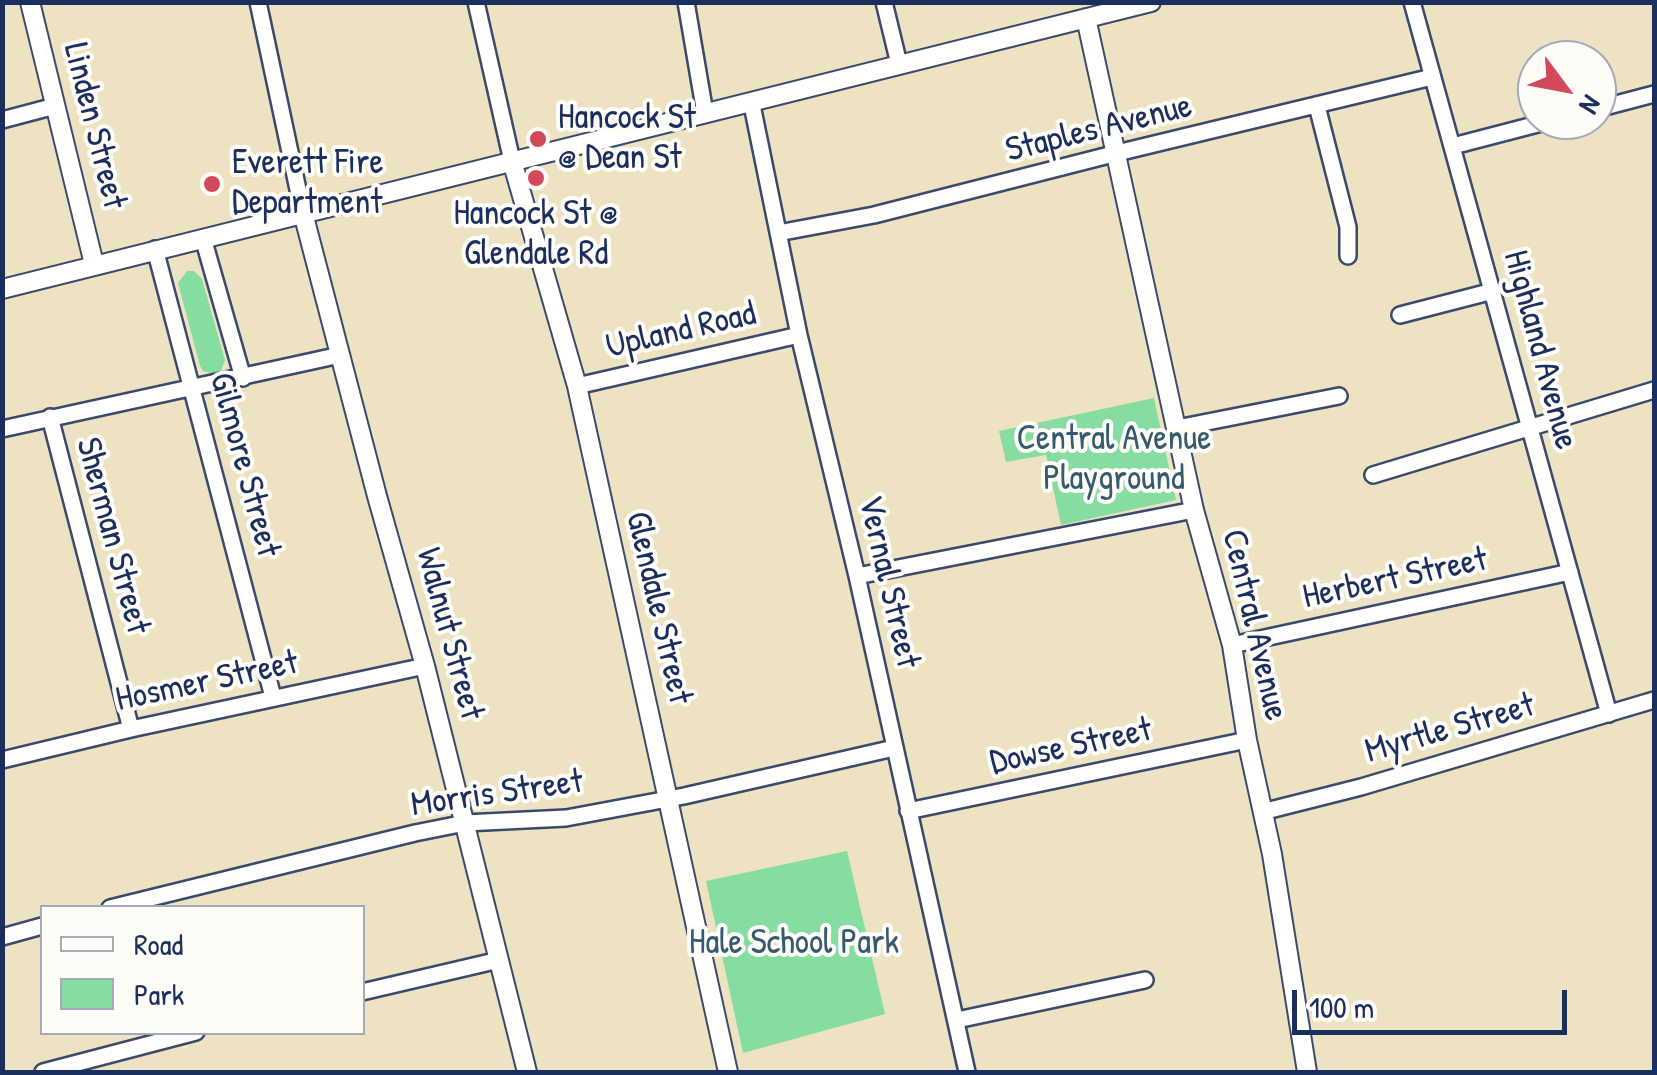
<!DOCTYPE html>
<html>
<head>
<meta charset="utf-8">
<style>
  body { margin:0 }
  #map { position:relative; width:1657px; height:1075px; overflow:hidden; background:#ede2c1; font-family:"Patrick Hand",sans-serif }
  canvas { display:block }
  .frame { position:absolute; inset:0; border:5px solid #1b2f5e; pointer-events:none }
  .legend { position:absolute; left:40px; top:905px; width:325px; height:130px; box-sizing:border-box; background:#fdfcf7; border:2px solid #a3aaba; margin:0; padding:12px 18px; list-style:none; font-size:30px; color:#1b2f5e }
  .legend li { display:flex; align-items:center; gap:20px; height:50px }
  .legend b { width:50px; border:2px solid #a3aaba }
  .north { position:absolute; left:1517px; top:40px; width:100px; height:100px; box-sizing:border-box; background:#fdfcf7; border:2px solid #a3aaba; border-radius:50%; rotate:122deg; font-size:28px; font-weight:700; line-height:40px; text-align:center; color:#1b2f5e }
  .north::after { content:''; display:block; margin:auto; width:35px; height:45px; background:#d1495b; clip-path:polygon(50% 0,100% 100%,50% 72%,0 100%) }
  .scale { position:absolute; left:1292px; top:990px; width:275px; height:45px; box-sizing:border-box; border:5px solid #1b2f5e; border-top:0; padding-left:12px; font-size:30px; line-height:35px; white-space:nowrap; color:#1b2f5e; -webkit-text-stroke:8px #fdfcf7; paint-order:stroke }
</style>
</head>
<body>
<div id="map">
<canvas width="1657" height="1075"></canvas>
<div class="frame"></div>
<ul class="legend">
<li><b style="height:12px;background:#fff"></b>Road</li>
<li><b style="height:28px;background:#86dda1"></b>Park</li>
</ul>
<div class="north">N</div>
<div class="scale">100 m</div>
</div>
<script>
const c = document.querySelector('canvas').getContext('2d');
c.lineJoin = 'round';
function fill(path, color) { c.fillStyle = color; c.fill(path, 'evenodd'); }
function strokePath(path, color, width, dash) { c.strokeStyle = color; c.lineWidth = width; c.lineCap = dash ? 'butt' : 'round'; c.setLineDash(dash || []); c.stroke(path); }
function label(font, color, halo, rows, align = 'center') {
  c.font = font + ' "Patrick Hand",sans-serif'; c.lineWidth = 8; c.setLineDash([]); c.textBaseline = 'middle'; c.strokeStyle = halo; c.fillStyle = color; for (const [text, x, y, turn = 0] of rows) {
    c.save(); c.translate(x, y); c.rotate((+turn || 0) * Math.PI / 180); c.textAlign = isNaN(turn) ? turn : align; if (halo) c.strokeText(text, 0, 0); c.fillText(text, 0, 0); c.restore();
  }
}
const green = new Path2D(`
  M 187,271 L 194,271 L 202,279 L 225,360 L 221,371 L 214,374 L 203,371 L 200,366 L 178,283 Z
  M 1154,398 L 1176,500 L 1061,525 L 1046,455 L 1006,462 L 999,431 Z
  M 847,851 L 885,1014 L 743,1053 L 706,881 Z`);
const minor = new Path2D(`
  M 258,2 L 303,213
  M 476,2 L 512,161
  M 686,2 L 705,113
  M 884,2 L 899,64
  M 1412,2 L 1609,714
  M 752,105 L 799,335 L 857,576 L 967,1072
  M 1317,106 L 1348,227 L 1348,256
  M 1597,109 L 1654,94
  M 2,120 L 55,106
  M 1453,146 L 1553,120
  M 778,233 L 874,215 L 1117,153 L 1432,77
  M 203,238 L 243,378
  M 155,249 L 273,697
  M 1400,315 L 1493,291
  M 577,386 L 799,335
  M 50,417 L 131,729
  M 1177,428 L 1339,396
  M 2,429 L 340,355
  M 1373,475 L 1654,390
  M 857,576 L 1194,510
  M 1232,645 L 1570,572
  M 2,760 L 131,729 L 425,666
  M 908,811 L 1247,740
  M 1262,812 L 1361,787 L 1654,700
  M 110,908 L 415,833 L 465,823 L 566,818 L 684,796 L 894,748
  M 2,937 L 42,926
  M 362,992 L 499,960
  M 957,1020 L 1145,980
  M 43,1072 L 196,1032`);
const tertiary = new Path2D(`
  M 30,2 L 94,264
  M 1086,18 L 1194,510 L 1232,645 L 1247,740 L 1272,854 L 1307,1072
  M 512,161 L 577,386 L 728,1072
  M 303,213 L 377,496 L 425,666 L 527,1072
  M 2,289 L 1151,2`);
const markers = [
  [538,139,10,"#d1495b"],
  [536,178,10,"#d1495b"],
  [212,184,10,"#d1495b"]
];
const poiNames = [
  ["Hancock St",558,119],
  ["@ Dean St",558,159],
  ["Everett Fire",232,164],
  ["Department",232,204],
  ["Hancock St @",536,215,"center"],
  ["Glendale Rd",536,255,"center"]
];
const streetNames = [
  ["Linden Street",94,126,76],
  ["Staples Avenue",1099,129,-14],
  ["Upland Road",681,331,-13],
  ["Highland Avenue",1540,350,75],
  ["Gilmore Street",244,465,75],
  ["Sherman Street",112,536,75],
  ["Herbert Street",1395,579,-12],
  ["Vernal Street",888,582,77],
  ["Glendale Street",658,608,77],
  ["Central Avenue",1254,625,77],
  ["Walnut Street",449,634,75],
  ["Hosmer Street",207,682,-12],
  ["Myrtle Street",1450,729,-16],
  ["Dowse Street",1071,747,-12],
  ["Morris Street",497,794,-8]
];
const parkNames = [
  ["Central Avenue",1114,440],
  ["Playground",1114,480],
  ["Hale School Park",794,944]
];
fill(green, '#86dda1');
strokePath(minor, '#3a4a6d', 20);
strokePath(tertiary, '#3a4a6d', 22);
strokePath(minor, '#fff', 15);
strokePath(tertiary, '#fff', 18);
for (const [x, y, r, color] of markers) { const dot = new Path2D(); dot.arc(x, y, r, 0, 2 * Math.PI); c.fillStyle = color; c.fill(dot); strokePath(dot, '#fdfcf7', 4); }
label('35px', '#1b2f5e', '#fdfcf7', poiNames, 'left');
label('35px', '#1b2f5e', '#fdfcf7', streetNames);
label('35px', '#365a6f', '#fdfcf7', parkNames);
</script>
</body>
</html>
